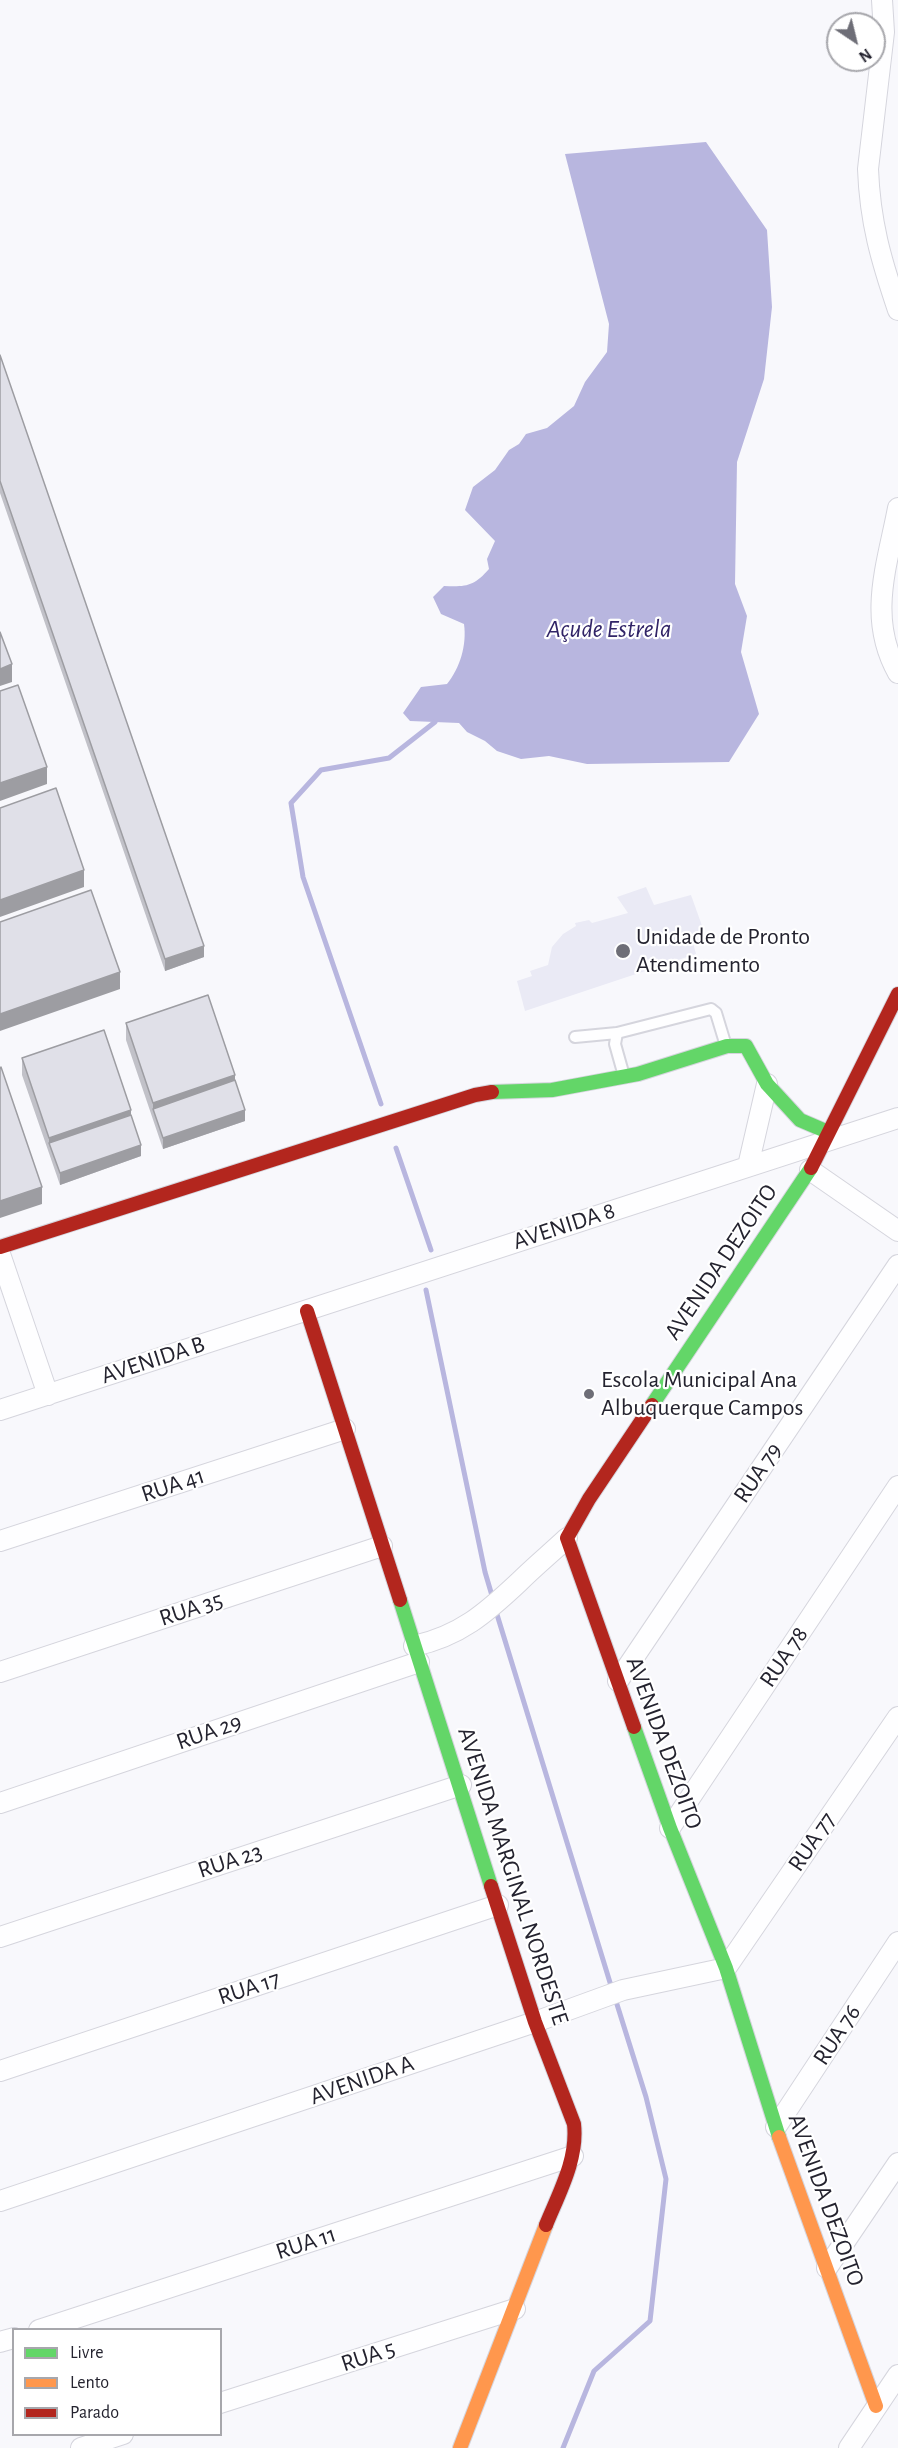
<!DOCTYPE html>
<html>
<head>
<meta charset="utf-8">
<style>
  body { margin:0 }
  #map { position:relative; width:898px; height:2448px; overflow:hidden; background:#f8f8fc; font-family:"Alegreya Sans",sans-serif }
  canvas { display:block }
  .legend { position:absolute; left:12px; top:2328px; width:210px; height:108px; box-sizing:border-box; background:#fff; border:2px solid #a7a7ac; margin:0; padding:8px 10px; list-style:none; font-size:18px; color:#24232f }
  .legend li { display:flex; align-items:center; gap:12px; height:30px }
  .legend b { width:30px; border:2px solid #a7a7ac }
  .north { position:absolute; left:826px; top:12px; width:60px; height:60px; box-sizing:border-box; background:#fff; border:2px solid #a7a7ac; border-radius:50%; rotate:145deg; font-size:16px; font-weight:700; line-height:24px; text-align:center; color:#24232f }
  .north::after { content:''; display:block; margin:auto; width:21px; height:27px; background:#6e6e77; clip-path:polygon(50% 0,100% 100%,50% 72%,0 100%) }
</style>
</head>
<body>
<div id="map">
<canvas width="898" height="2448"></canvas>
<ul class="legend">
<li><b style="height:8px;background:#63d668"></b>Livre</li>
<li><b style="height:8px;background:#ff974d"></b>Lento</li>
<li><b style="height:8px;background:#b3261e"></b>Parado</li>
</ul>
<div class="north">N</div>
</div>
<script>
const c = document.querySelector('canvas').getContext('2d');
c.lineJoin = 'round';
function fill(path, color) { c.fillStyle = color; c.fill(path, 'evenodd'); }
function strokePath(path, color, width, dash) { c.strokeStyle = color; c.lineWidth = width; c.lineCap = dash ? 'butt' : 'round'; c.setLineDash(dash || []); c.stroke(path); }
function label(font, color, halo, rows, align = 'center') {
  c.font = font + ' "Alegreya Sans",sans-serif'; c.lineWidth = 4.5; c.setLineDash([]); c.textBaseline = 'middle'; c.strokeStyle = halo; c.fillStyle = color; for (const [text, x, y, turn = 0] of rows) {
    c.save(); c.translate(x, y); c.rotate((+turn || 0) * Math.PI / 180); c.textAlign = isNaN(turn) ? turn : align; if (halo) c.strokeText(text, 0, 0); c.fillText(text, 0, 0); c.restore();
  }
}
const built = new Path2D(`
  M 646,887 L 654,905 L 691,895 L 706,937 L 693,943 L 696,954 L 525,1011 L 517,981 L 532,976 L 530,971 L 548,965 L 552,947 L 563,934 L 576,926 L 575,923 L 589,920 L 592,923 L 628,913 L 617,897 Z`);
const water = new Path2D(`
  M 706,142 L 767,230 L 772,307 L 764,379 L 737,462 L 735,584 L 747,616 L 741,652 L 759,714 L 729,762 L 587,764 L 549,756 L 521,759 L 497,751 L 485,741 L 467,732 L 459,723 L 410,721 L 403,713 L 421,687 L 447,684 C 460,668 467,645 464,624 L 441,614 L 433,597 L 444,586 C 467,587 474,586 489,569 L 487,559 L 495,541 L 465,510 L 473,487 L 495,470 L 509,450 L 519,444 L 526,434 L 547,428 L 574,406 L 585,382 L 607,352 L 609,324 L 565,154 Z`);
const stream = new Path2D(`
  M 381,1104 L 303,877 L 291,803 L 321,770 L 389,758 L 435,722
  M 396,1148 L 431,1250
  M 426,1290 L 485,1572 L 493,1599
  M 495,1608 L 612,1989
  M 563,2448 L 594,2371 L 650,2321 L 666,2179 L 646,2097 L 615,1998`);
const lane = new Path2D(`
  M 617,1033 L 615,1044 L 624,1076
  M 575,1037 L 617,1033 L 711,1009 L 716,1013 L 726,1046`);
const street = new Path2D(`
  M 882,0 L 884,32 L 868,169 C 870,222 881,260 898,310
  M 898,508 C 887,566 867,618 898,673
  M 748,1166 L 767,1084
  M 810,1170 L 898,1231
  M 0,1254 L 48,1395
  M 0,1410 L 898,1118
  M 0,1541 L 345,1429
  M 414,1646 C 460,1636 486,1613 519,1582 C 534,1567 551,1553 567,1538
  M 0,1672 L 382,1546
  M 618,1681 L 898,1265
  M 0,1803 L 419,1662
  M 670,1828 L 898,1486
  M 0,1937 L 461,1785
  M 0,2071 L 498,1905
  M 776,2127 L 898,1942
  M 0,2201 L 535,2022 L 623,1990 L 726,1968 L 898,1717
  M 827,2268 L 898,2163
  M 39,2330 L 573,2156
  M 0,2342 L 14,2338
  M 220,2403 L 515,2309
  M 81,2448 L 123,2434
  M 849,2448 L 898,2375`);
const fast = new Path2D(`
  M 492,1092 L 552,1090 L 638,1074 L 727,1046 L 746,1046 L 767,1084 L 800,1120 L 828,1132
  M 652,1405 L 811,1168
  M 400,1600 L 491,1886
  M 634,1727 L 670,1828 L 726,1968 L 779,2137`);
const slow = new Path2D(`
  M 779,2137 L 876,2406
  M 460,2448 L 546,2225`);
const jam = new Path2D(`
  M 811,1168 L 898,994
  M 0,1247 L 475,1095 L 492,1092
  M 307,1311 L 400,1600
  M 634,1727 L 567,1538 L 589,1499 L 652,1405
  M 491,1886 L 535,2022 L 574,2124 C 578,2159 559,2193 546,2225`);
const wall = new Path2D(`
  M 0,355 L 204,957 L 165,971 L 0,493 Z
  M 126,1023 L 235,1080 L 245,1121 L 163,1149 L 126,1040 Z
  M 22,1058 L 131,1115 L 141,1156 L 60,1185 L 22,1075 Z`);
const shadedWall = new Path2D(`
  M 12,664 L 12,682 L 0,686 L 0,669 Z
  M 47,767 L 47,784 L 0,801 L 0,783 Z
  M 84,870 L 84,887 L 0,917 L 0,900 Z
  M 204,946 L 204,957 L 165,971 L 165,959 Z
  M 120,972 L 120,989 L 0,1031 L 0,1014 Z
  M 235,1075 L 235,1092 L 153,1109 L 153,1103 Z
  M 131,1110 L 131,1127 L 49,1143 L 49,1138 Z
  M 245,1110 L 245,1121 L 163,1149 L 163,1138 Z
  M 141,1145 L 141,1156 L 60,1185 L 60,1173 Z
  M 42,1187 L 42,1204 L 0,1218 L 0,1201 Z`);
const building = new Path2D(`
  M 0,355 L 204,946 L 165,959 L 0,481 Z
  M 0,632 L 12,664 L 0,669 Z
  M 18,685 L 47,767 L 0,783 L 0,691 Z
  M 56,788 L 84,870 L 0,900 L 0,808 Z
  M 91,890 L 120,972 L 0,1014 L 0,922 Z
  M 208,995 L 235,1075 L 153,1103 L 126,1023 Z
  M 104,1030 L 131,1110 L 49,1138 L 22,1058 Z
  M 1,1067 L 42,1187 L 0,1201 L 0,1068 Z
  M 235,1080 L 245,1110 L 163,1138 L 153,1109 Z
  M 131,1115 L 141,1145 L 60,1173 L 49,1143 Z`);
const markers = [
  [623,951,8,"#6e6e77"],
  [589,1394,6,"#6e6e77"]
];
const poiNames = [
  ["Unidade de Pronto",636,937],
  ["Atendimento",636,965],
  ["Escola Municipal Ana",601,1380],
  ["Albuquerque Campos",601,1408]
];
const streetNames = [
  ["AVENIDA 8",564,1226,-18],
  ["AVENIDA DEZOITO",721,1262,-56],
  ["AVENIDA B",153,1360,-18],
  ["RUA 79",758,1473,-56],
  ["RUA 41",173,1485,-18],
  ["RUA 35",191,1609,-18],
  ["RUA 78",784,1657,-56],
  ["RUA 29",209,1732,-19],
  ["AVENIDA DEZOITO",664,1743,70],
  ["RUA 77",812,1842,-56],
  ["RUA 23",230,1861,-18],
  ["AVENIDA MARGINAL NORDESTE",513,1876,72],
  ["RUA 17",249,1988,-18],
  ["RUA 76",837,2035,-57],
  ["AVENIDA A",362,2080,-19],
  ["AVENIDA DEZOITO",826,2200,70],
  ["RUA 11",306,2243,-18],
  ["RUA 5",368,2356,-18]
];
const waterNames = [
  ["Açude Estrela",609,629]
];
fill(built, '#eaeaf5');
fill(water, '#b8b6df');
strokePath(stream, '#b8b6df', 5);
strokePath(lane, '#d5d5dd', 14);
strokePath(street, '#d5d5dd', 22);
strokePath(fast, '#d5d5dd', 16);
strokePath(slow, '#d5d5dd', 16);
strokePath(jam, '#d5d5dd', 16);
strokePath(lane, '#fefeff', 10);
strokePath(street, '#fefeff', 20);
strokePath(fast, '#63d668', 14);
strokePath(slow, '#ff974d', 14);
strokePath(jam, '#b3261e', 14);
fill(wall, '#c1c1c8');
fill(shadedWall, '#9d9da2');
fill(building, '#e0e0e8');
strokePath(building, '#9d9da2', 1.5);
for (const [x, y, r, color] of markers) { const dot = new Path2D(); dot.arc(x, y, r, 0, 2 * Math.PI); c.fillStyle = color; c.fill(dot); strokePath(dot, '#fff', 2); }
label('24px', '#24232f', '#fff', poiNames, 'left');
label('24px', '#24232f', '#fff', streetNames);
label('italic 26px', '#312467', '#fff', waterNames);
</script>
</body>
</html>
